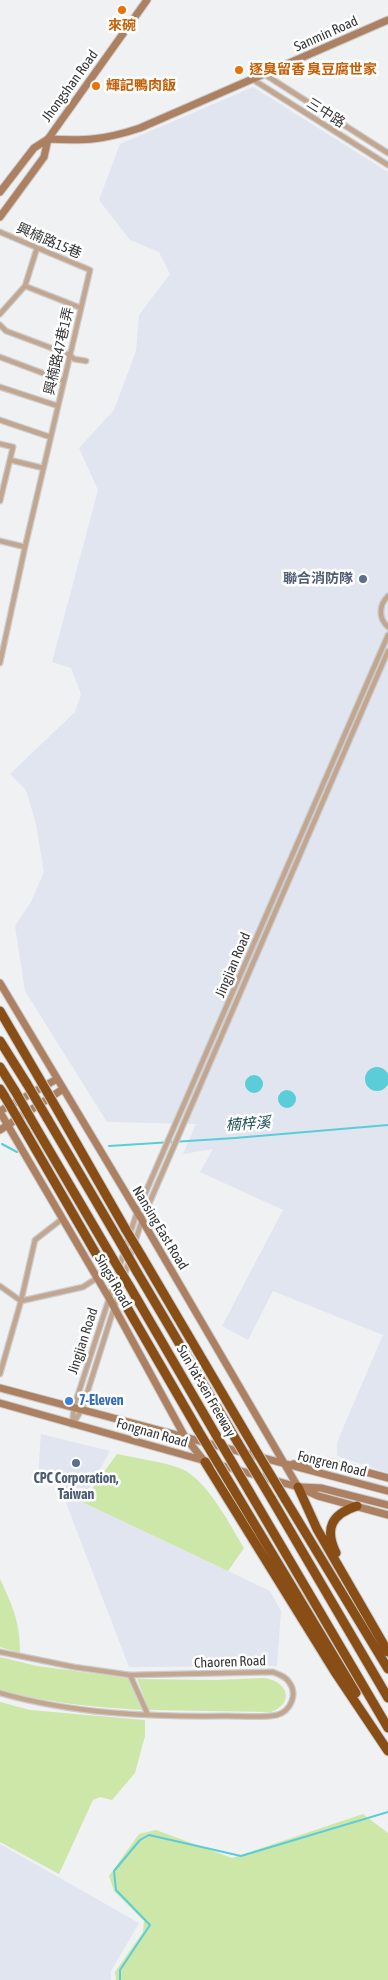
<!DOCTYPE html>
<html>
<head>
<meta charset="utf-8">
<style>
  body { margin:0 }
  canvas { display:block; background:#eff1f3 }
</style>
</head>
<body>
<canvas width="388" height="1980"></canvas>
<script>
const c = document.querySelector('canvas').getContext('2d');
c.lineJoin = 'round';
function fill(path, color) { c.fillStyle = color; c.fill(path, 'evenodd'); }
function strokePath(path, color, width, dash) { c.strokeStyle = color; c.lineWidth = width; c.lineCap = dash ? 'butt' : 'round'; c.setLineDash(dash || []); c.stroke(path); }
function label(font, color, halo, rows, align = 'center') {
  c.font = font + ' "Asap Condensed","Noto Sans TC",sans-serif'; c.lineWidth = 5; c.setLineDash([]); c.textBaseline = 'middle'; c.strokeStyle = halo; c.fillStyle = color; for (const [text, x, y, turn = 0] of rows) {
    c.save(); c.translate(x, y); c.rotate((+turn || 0) * Math.PI / 180); c.textAlign = isNaN(turn) ? turn : align; if (halo) c.strokeText(text, 0, 0); c.fillText(text, 0, 0); c.restore();
  }
}
const built = new Path2D(`
  M 253,87 L 388,172 L 388,1473 L 337,1456 L 337,1444 L 340,1435 L 383,1335 L 273,1291 L 248,1340 L 222,1326 L 283,1210 L 200,1172 L 213,1149 L 183,1154 L 196,1124 L 107,1122 L 25,991 L 15,926 L 31,902 L 44,872 L 36,824 L 26,790 L 10,774 L 75,712 L 81,694 L 71,668 L 52,662 L 98,490 L 79,448 L 114,410 L 136,351 L 139,315 L 170,274 L 159,252 L 130,240 L 99,200 L 120,144 Z
  M 41,1434 L 110,1451 L 82,1502 L 270,1591 L 281,1611 L 277,1666 L 129,1667 L 58,1482 L 38,1478 Z
  M 0,1844 L 139,1923 L 111,1971 L 111,1980 L 0,1980 Z`);
const green = new Path2D(`
  M 117,1454 C 135,1458 165,1462 182,1469 C 208,1481 230,1525 244,1548 L 228,1571 L 82,1502 Z
  M 0,1579 C 13,1607 20,1622 20,1653 L 0,1647 Z
  M 0,1657 L 37,1666 L 128,1678 L 142,1710 C 94,1707 46,1703 0,1690 Z
  M 265,1678 C 288,1682 295,1703 271,1712 L 149,1710 L 137,1679 L 215,1680 Z
  M 0,1702 L 30,1710 L 145,1720 L 145,1736 L 135,1773 L 112,1800 L 100,1797 L 93,1800 L 59,1874 L 0,1842 Z
  M 363,1814 L 388,1833 L 388,1980 L 116,1980 L 115,1972 L 143,1932 L 144,1921 L 114,1891 L 109,1876 L 139,1834 L 156,1830 L 232,1858 Z`);
const water = new Path2D(`
  M365 1079a12 12 0 1 1 24 0a12 12 0 1 1-24 0Z
  M245 1084a9 9 0 1 1 18 0a9 9 0 1 1-18 0Z
  M278 1099a9 9 0 1 1 18 0a9 9 0 1 1-18 0Z`);
const stream = new Path2D(`
  M 2,1144 L 17,1152
  M 109,1146 L 235,1138 L 388,1125
  M 120,1980 L 120,1970 L 150,1925 L 116,1890 L 114,1871 L 140,1840 L 149,1835 L 241,1856 L 388,1812`);
const street = new Path2D(`
  M 264,74 L 388,153
  M 252,79 L 388,165
  M 0,232 L 90,270 L 25,547 L 0,663
  M 25,286 L 81,308
  M 0,314 L 25,286 L 37,248
  M 0,325 L 6,331 L 70,355 L 74,359 L 86,361
  M 0,357 L 64,381
  M 0,387 L 58,406
  M 0,420 L 50,437
  M 0,444 L 13,447 L 0,501
  M 10,460 L 43,468
  M 0,541 L 25,547
  M 388,596 C 379,605 378,618 388,627
  M 0,1286 L 21,1301 L 83,1287 L 97,1278
  M 0,1374 L 21,1301 L 35,1240 L 62,1219
  M 73,1424 L 82,1409 L 142,1220 L 388,651
  M 72,1425 L 74,1407 L 137,1212 L 388,635
  M 0,1652 L 74,1667 L 130,1675 L 273,1672 C 280,1675 285,1676 289,1682 C 298,1694 291,1711 277,1715 C 262,1718 242,1716 227,1716 C 152,1717 73,1714 0,1693
  M 130,1675 L 148,1715`);
const secondary = new Path2D(`
  M 48,139 C 85,141 104,140 140,128 L 388,20
  M 0,192 L 34,148 L 48,139 L 147,0
  M 0,217 L 44,157 L 48,139
  M 0,983 L 142,1220 L 298,1487
  M 0,1111 L 57,1079
  M 0,1112 L 109,1298 L 185,1437 L 205,1462
  M 0,1130 L 63,1089
  M 0,1388 L 388,1491
  M 0,1403 L 298,1487 L 318,1496 L 388,1515
  M 293,1464 L 329,1462 L 388,1478
  M 301,1487 L 321,1488 L 388,1505`);
const highway = new Path2D(`
  M 0,1011 L 39,1078
  M 0,1041 L 27,1084
  M 0,1067 L 15,1091
  M 0,1089 L 5,1097
  M 58,1111 L 126,1230
  M 47,1118 L 121,1244
  M 35,1126 L 113,1259
  M 25,1131 L 106,1271
  M 141,1255 L 255,1449
  M 137,1272 L 238,1443
  M 130,1287 L 216,1435
  M 125,1304 L 198,1430
  M 205,1462 L 335,1672 L 388,1751
  M 231,1485 L 356,1693
  M 298,1487 L 317,1529 L 388,1652
  M 249,1491 L 388,1728
  M 271,1498 L 388,1698
  M 285,1499 L 388,1669
  M 336,1553 C 324,1528 332,1514 357,1506`);
const highwayBridge = new Path2D(`
  M 39,1078 L 58,1111
  M 27,1084 L 47,1118
  M 15,1091 L 35,1126
  M 5,1097 L 25,1131
  M 126,1230 L 141,1255
  M 121,1244 L 137,1272
  M 113,1259 L 130,1287
  M 106,1271 L 125,1304
  M 198,1430 L 231,1485
  M 216,1435 L 249,1491
  M 238,1443 L 271,1498
  M 255,1449 L 285,1499`);
const markers = [
  [122,10,5,"#e8710a"],
  [239,70,5,"#e8710a"],
  [96,86,5,"#e8710a"],
  [363,579,5,"#5c6f8a"],
  [69,1401,5,"#3f7fe0"],
  [76,1463,5,"#5c6f8a"]
];
const foodNames = [
  ["來碗",122,26,"center"],
  ["逐臭留香 臭豆腐世家",249,70],
  ["輝記鴨肉飯",106,86]
];
const streetNames = [
  ["Sanmin Road",326,34,-24],
  ["Jhongshan Road",70,86,-54],
  ["三中路",326,113,32],
  ["興楠路15巷",49,241,23],
  ["興楠路47巷1弄",59,351,-77],
  ["Jingjian Road",233,965,-67],
  ["Nansing East Road",160,1228,59],
  ["Singsi Road",113,1281,60],
  ["Jingjian Road",83,1341,-72],
  ["Sun Yat-sen Freeway",206,1391,60],
  ["Fongnan Road",152,1433,16],
  ["Fongren Road",332,1464,14],
  ["Chaoren Road",230,1662,-2]
];
const serviceNames = [
  ["聯合消防隊",353,579],
  ["CPC Corporation,",76,1479,"center"],
  ["Taiwan",76,1495,"center"]
];
const shopNames = [
  ["7-Eleven",79,1401]
];
const waterNames = [
  ["楠梓溪",248,1124,-4]
];
fill(built, '#e0e5ef');
fill(green, '#cde7a9');
fill(water, '#5acdd8');
strokePath(stream, '#5acdd8', 2);
strokePath(street, '#cacccd', 7);
strokePath(secondary, '#cacccd', 9);
strokePath(highway, '#cacccd', 11);
strokePath(street, '#c3a68f', 4.5);
strokePath(secondary, '#ac8060', 7);
strokePath(highway, '#894e16', 9);
strokePath(highwayBridge, '#cacccd', 11, []);
strokePath(highwayBridge, '#894e16', 9);
for (const [x, y, r, color] of markers) { const dot = new Path2D(); dot.arc(x, y, r, 0, 2 * Math.PI); c.fillStyle = color; c.fill(dot); strokePath(dot, '#fff', 2); }
label('bold 14px', '#c56008', '#fff', foodNames, 'left');
label('14px', '#353637', '#fff', streetNames);
label('bold 14px', '#4e5e75', '#fff', serviceNames, 'right');
label('bold 14px', '#366cbe', '#fff', shopNames, 'left');
label('italic 15px', '#205257', '#fff', waterNames);
</script>
</body>
</html>
